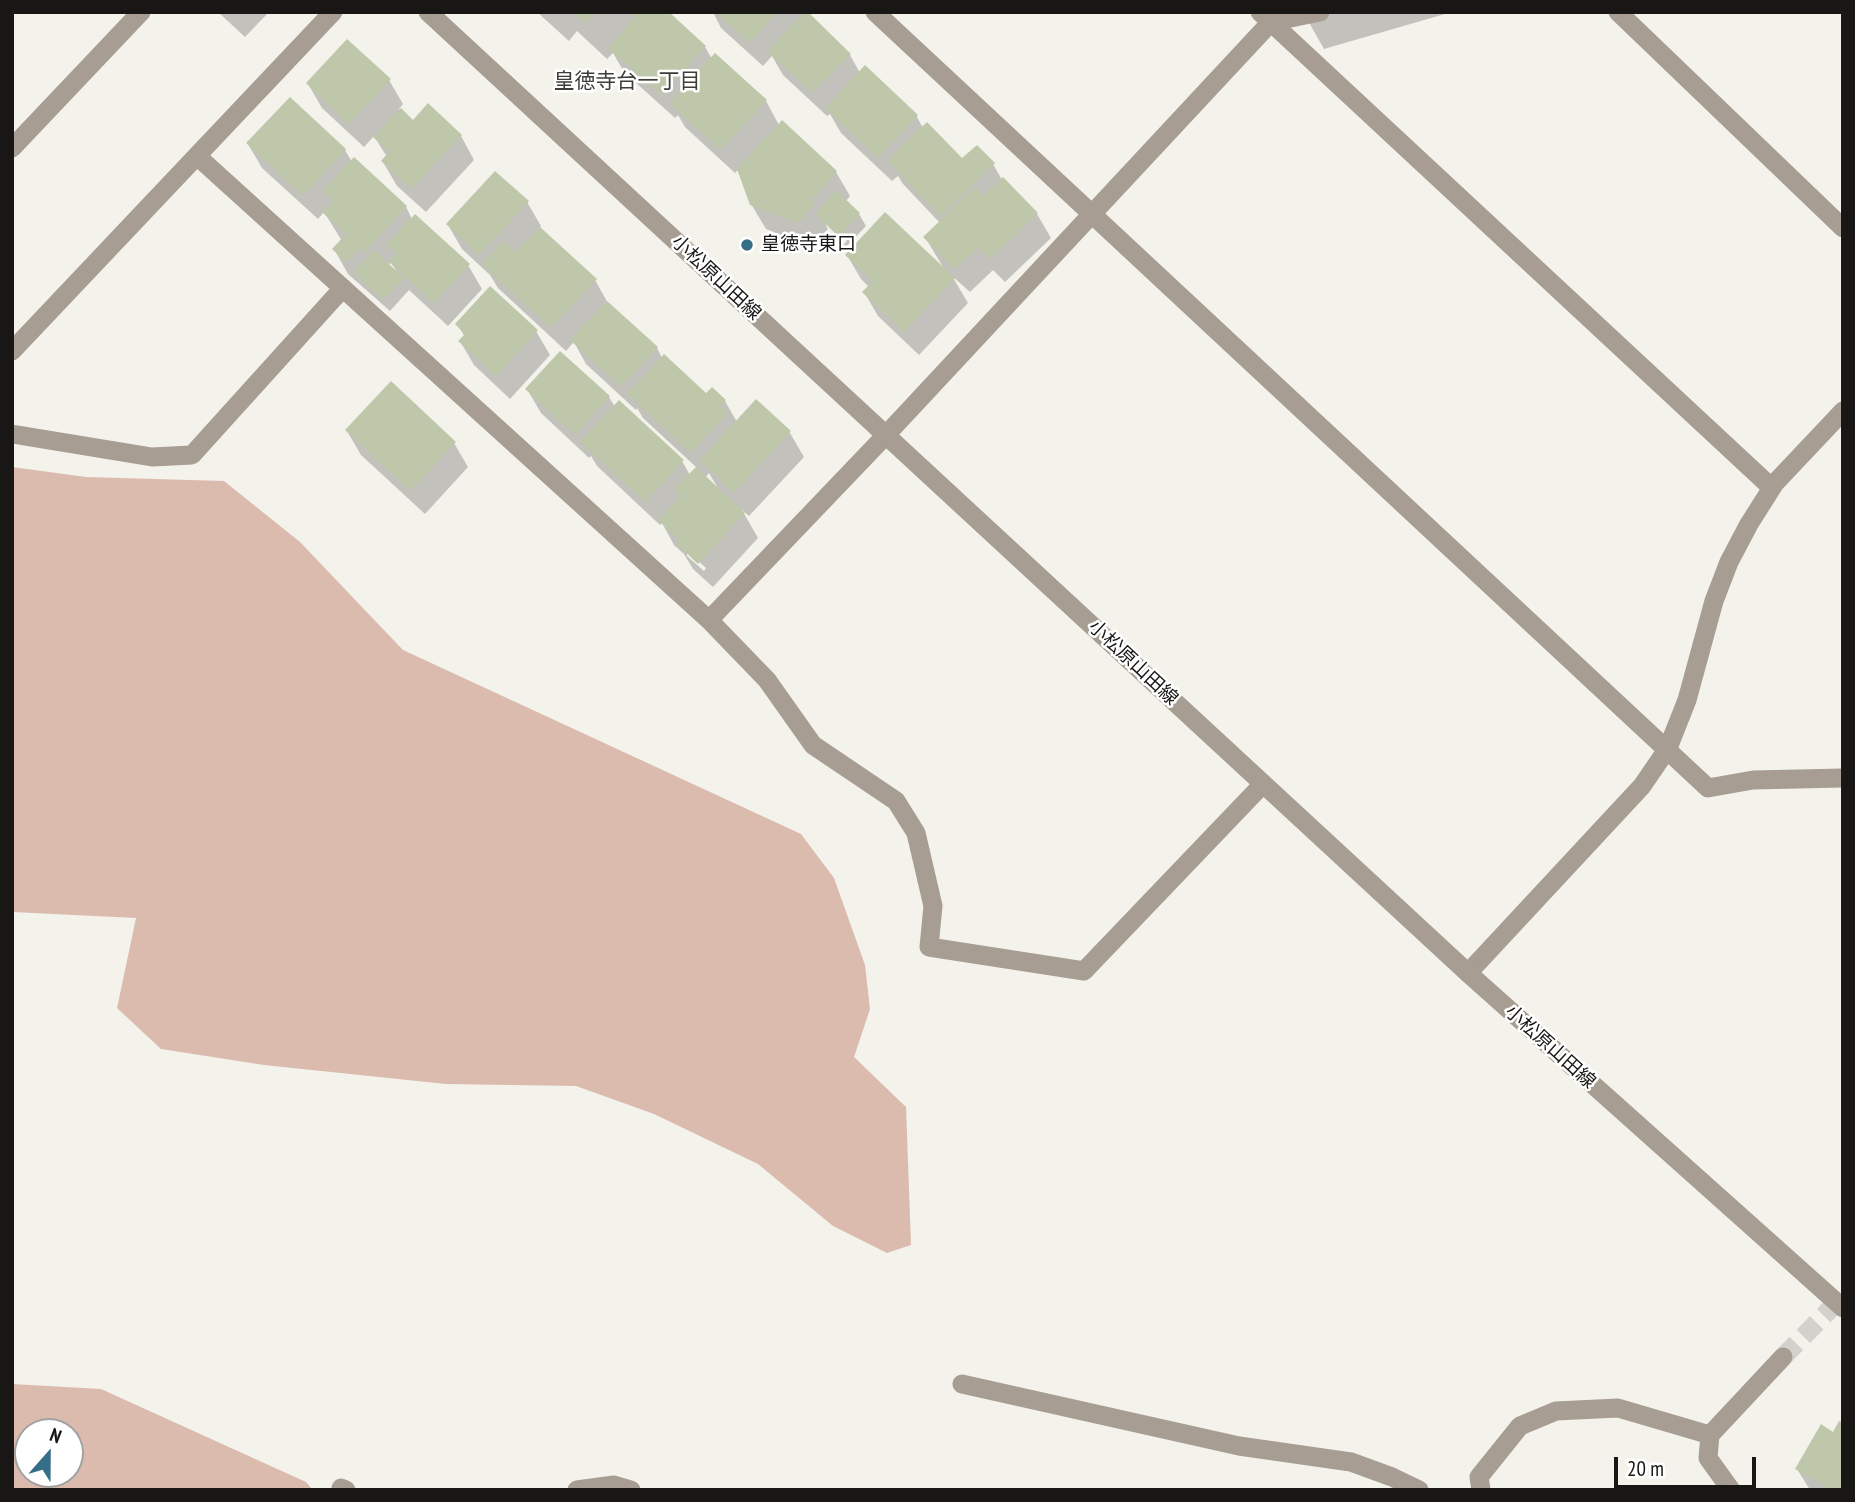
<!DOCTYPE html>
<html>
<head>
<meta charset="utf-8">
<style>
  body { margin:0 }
  #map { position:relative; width:1855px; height:1502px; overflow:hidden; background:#f3f2eb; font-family:"PT Sans Narrow",sans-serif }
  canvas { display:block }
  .frame { position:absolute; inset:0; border:14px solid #181715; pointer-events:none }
  .north { position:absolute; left:14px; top:1418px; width:70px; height:70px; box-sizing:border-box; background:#fff; border:2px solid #a3a2a1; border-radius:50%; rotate:21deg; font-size:19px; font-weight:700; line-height:28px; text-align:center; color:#181715 }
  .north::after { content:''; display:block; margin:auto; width:24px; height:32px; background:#356e87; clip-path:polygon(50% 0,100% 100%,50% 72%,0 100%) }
  .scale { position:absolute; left:1614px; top:1457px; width:142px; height:32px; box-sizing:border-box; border:4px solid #181715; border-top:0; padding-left:9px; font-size:21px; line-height:24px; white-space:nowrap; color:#181715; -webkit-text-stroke:5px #fff; paint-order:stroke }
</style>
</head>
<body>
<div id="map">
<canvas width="1855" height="1502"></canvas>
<div class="frame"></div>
<div class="north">N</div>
<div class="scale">20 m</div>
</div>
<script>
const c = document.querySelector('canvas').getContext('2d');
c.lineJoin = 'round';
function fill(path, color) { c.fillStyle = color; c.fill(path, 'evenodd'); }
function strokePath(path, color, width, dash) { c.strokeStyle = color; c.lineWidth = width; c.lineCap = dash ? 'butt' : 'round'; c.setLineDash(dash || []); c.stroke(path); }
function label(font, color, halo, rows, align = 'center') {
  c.font = font + ' "PT Sans Narrow","Noto Sans JP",sans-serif'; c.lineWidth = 5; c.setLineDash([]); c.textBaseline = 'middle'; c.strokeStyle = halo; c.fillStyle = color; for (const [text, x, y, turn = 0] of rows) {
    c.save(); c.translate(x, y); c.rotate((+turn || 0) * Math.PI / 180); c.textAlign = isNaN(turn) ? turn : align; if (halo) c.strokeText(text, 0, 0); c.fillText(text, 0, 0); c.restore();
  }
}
const green = new Path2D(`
  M 12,467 L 86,477 L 224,481 L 300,542 L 403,650 L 801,834 L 834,878 L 865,965 L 870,1009 L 854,1057 L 906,1107 L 911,1245 L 887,1253 L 833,1226 L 758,1164 L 654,1114 L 576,1086 L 446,1084 L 264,1065 L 161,1049 L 117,1008 L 136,918 L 12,912 Z
  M 12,1384 L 101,1389 L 306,1482 L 313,1490 L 12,1490 ZM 28,1432 L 70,1432 L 70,1474 L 28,1474 Z`);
const shadow = new Path2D(`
  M 218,12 L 269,12 L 245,37 Z
  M 537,12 L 667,12 L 705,47 L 712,59 L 766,101 L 779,125 L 836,172 L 850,196 L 845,202 L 859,214 L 866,226 L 846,247 L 828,229 L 812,247 L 766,229 L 751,204 L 739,169 L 735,173 L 685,127 L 678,115 L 675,118 L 624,72 L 613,53 L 607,59 L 577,31 L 569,41 ZM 824,220 L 847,241 L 844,244 L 827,228 Z
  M 713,12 L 813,12 L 809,16 L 850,55 L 860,73 L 865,68 L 917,117 L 923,128 L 962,161 L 993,164 L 1002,180 L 1037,214 L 1051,238 L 1005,282 L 993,270 L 970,292 L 952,276 L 968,303 L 919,355 L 878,316 L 864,292 L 869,287 L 861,279 L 847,255 L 943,267 L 925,237 L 940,223 L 903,184 L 898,176 L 892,181 L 841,133 L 830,114 L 827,116 L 783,75 L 772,56 L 763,66 L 721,28 Z
  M 1303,12 L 1444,12 L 1445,14 L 1324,49 Z
  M 389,80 L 403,104 L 399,109 L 413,122 L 461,136 L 474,160 L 426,212 L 397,186 L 383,162 L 387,157 L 374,136 L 364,147 L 322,108 L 308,84 Z
  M 290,99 L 345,150 L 352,162 L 406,207 L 412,219 L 468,265 L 482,289 L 448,326 L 409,290 L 390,311 L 348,274 L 334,249 L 342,241 L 324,212 L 318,219 L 262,168 L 248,144 ZM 391,262 L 398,274 L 388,266 Z
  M 527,202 L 541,226 L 539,229 L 595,280 L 609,305 L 657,348 L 662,358 L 707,396 L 725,401 L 737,422 L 756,402 L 790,433 L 804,457 L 749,516 L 742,510 L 758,538 L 713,587 L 693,569 L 684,554 L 674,545 L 662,523 L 660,525 L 597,466 L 591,456 L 589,458 L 541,413 L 527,389 L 609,397 L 615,407 L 682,461 L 690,475 L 697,468 L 643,418 L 637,408 L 636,410 L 586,364 L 574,342 L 566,351 L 498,288 L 490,275 L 462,249 L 448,225 ZM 709,473 L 719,490 L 705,478 ZM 687,551 L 706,568 L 704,571 L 687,556 Z
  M 457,324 L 536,331 L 550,355 L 510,399 L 474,365 L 460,341 L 465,337 Z
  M 347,431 L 454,443 L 468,467 L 425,514 L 361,455 Z
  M 1797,1469 L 1843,1490 L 1810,1490 Z`);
const building = new Path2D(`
  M 573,12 L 597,12 L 586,24 Z
  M 632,12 L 669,12 L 706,46 L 661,95 L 608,48 L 636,17 Z
  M 715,12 L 777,12 L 749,43 Z
  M 805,12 L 808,12 L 851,54 L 812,93 L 767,51 Z
  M 347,39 L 391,79 L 349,124 L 306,83 Z
  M 715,53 L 767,100 L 721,150 L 669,103 Z
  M 865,65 L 918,115 L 878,158 L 825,108 Z
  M 290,97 L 346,149 L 303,196 L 246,143 Z
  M 428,103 L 462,135 L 411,189 L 381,161 L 389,152 L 373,137 L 401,108 L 413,120 Z
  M 782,120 L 837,171 L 811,200 L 815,204 L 798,223 L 750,205 L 737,169 Z
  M 927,122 L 962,158 L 977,145 L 995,163 L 940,216 L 887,160 Z
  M 354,157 L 407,206 L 365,252 L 360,248 L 346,262 L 332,249 L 346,234 L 322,212 L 333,201 L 322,191 Z
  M 495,171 L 529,201 L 479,255 L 446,224 Z
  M 1003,177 L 1038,213 L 990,259 L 978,247 L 955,269 L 923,237 L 974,188 L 983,196 Z
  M 836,190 L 860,213 L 839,237 L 815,214 Z
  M 885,212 L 955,278 L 904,332 L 862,292 L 873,281 L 845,255 Z
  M 415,214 L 470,264 L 434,303 L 389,262 L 397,254 L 386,245 Z
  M 540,227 L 597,279 L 551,328 L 481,264 L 504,240 L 516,252 Z
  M 374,250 L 404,278 L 383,300 L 353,272 Z
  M 490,286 L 538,330 L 496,376 L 458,341 L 465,334 L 455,324 Z
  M 607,301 L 658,347 L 621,387 L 570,340 Z
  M 560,351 L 610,396 L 575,435 L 525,389 Z
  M 664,354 L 706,393 L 712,387 L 726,400 L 720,406 L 728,413 L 691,453 L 627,394 Z
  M 391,381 L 456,442 L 410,491 L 345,430 Z
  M 756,399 L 791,431 L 734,493 L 700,460 Z
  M 619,400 L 684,460 L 645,502 L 580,442 Z
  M 696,467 L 745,513 L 698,564 L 677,544 L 680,541 L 658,520 L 681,496 L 674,489 Z
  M 1839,1421 L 1843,1422 L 1843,1490 L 1832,1490 L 1795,1469 L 1821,1424 L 1833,1432 Z`);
const minorTunnel = new Path2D(`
  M 1783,1357 L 1843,1296`);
const minor = new Path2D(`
  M 875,12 L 1708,788 L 1753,780 L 1843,778
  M 1260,12 L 1772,488
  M 1618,12 L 1843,228
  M 12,148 L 141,12
  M 197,156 L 709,620 L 767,680 L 813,745 L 896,801 L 916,833 L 933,906 L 929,947 L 1084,971 L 1263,784
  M 12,351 L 333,12
  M 12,434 L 152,457 L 192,455 L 343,288
  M 709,620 L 886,435 L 1271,22 L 1320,12
  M 1468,973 L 1642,786 L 1668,748 L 1687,700 L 1714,601 L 1729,562 L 1749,524 L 1775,483 L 1843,411
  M 962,1384 L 1239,1446 L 1351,1462 L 1392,1477 L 1419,1490
  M 341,1488 L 346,1490
  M 577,1490 L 614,1485 L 631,1490
  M 1481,1490 L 1479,1477 L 1520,1426 L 1556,1411 L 1618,1408 L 1710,1435
  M 1731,1490 L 1708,1458 L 1710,1435 L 1783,1357`);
const tertiary = new Path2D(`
  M 428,12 L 1468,973 L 1843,1308`);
const markers = [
  [747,245,7,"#356e87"]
];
const poiNames = [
  ["皇徳寺東口",761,245]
];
const streetNames = [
  ["小松原山田線",716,278,43],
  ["小松原山田線",1133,663,43],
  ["小松原山田線",1550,1047,42]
];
const neighbourhoodNames = [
  ["皇徳寺台一丁目",627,82]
];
fill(green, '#dcbbaf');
fill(shadow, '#0003');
fill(building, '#bec7a9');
strokePath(minorTunnel, '#d2d1cb', 19, [19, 10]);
strokePath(minor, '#a79d93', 19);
strokePath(tertiary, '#a79d93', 19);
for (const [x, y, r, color] of markers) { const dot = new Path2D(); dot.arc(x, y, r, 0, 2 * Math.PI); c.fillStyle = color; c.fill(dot); strokePath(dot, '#fff', 2.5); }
label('19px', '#181715', '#fff', poiNames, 'left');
label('19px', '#181715', '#fff', streetNames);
label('21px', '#3e3d38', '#fff', neighbourhoodNames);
</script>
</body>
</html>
